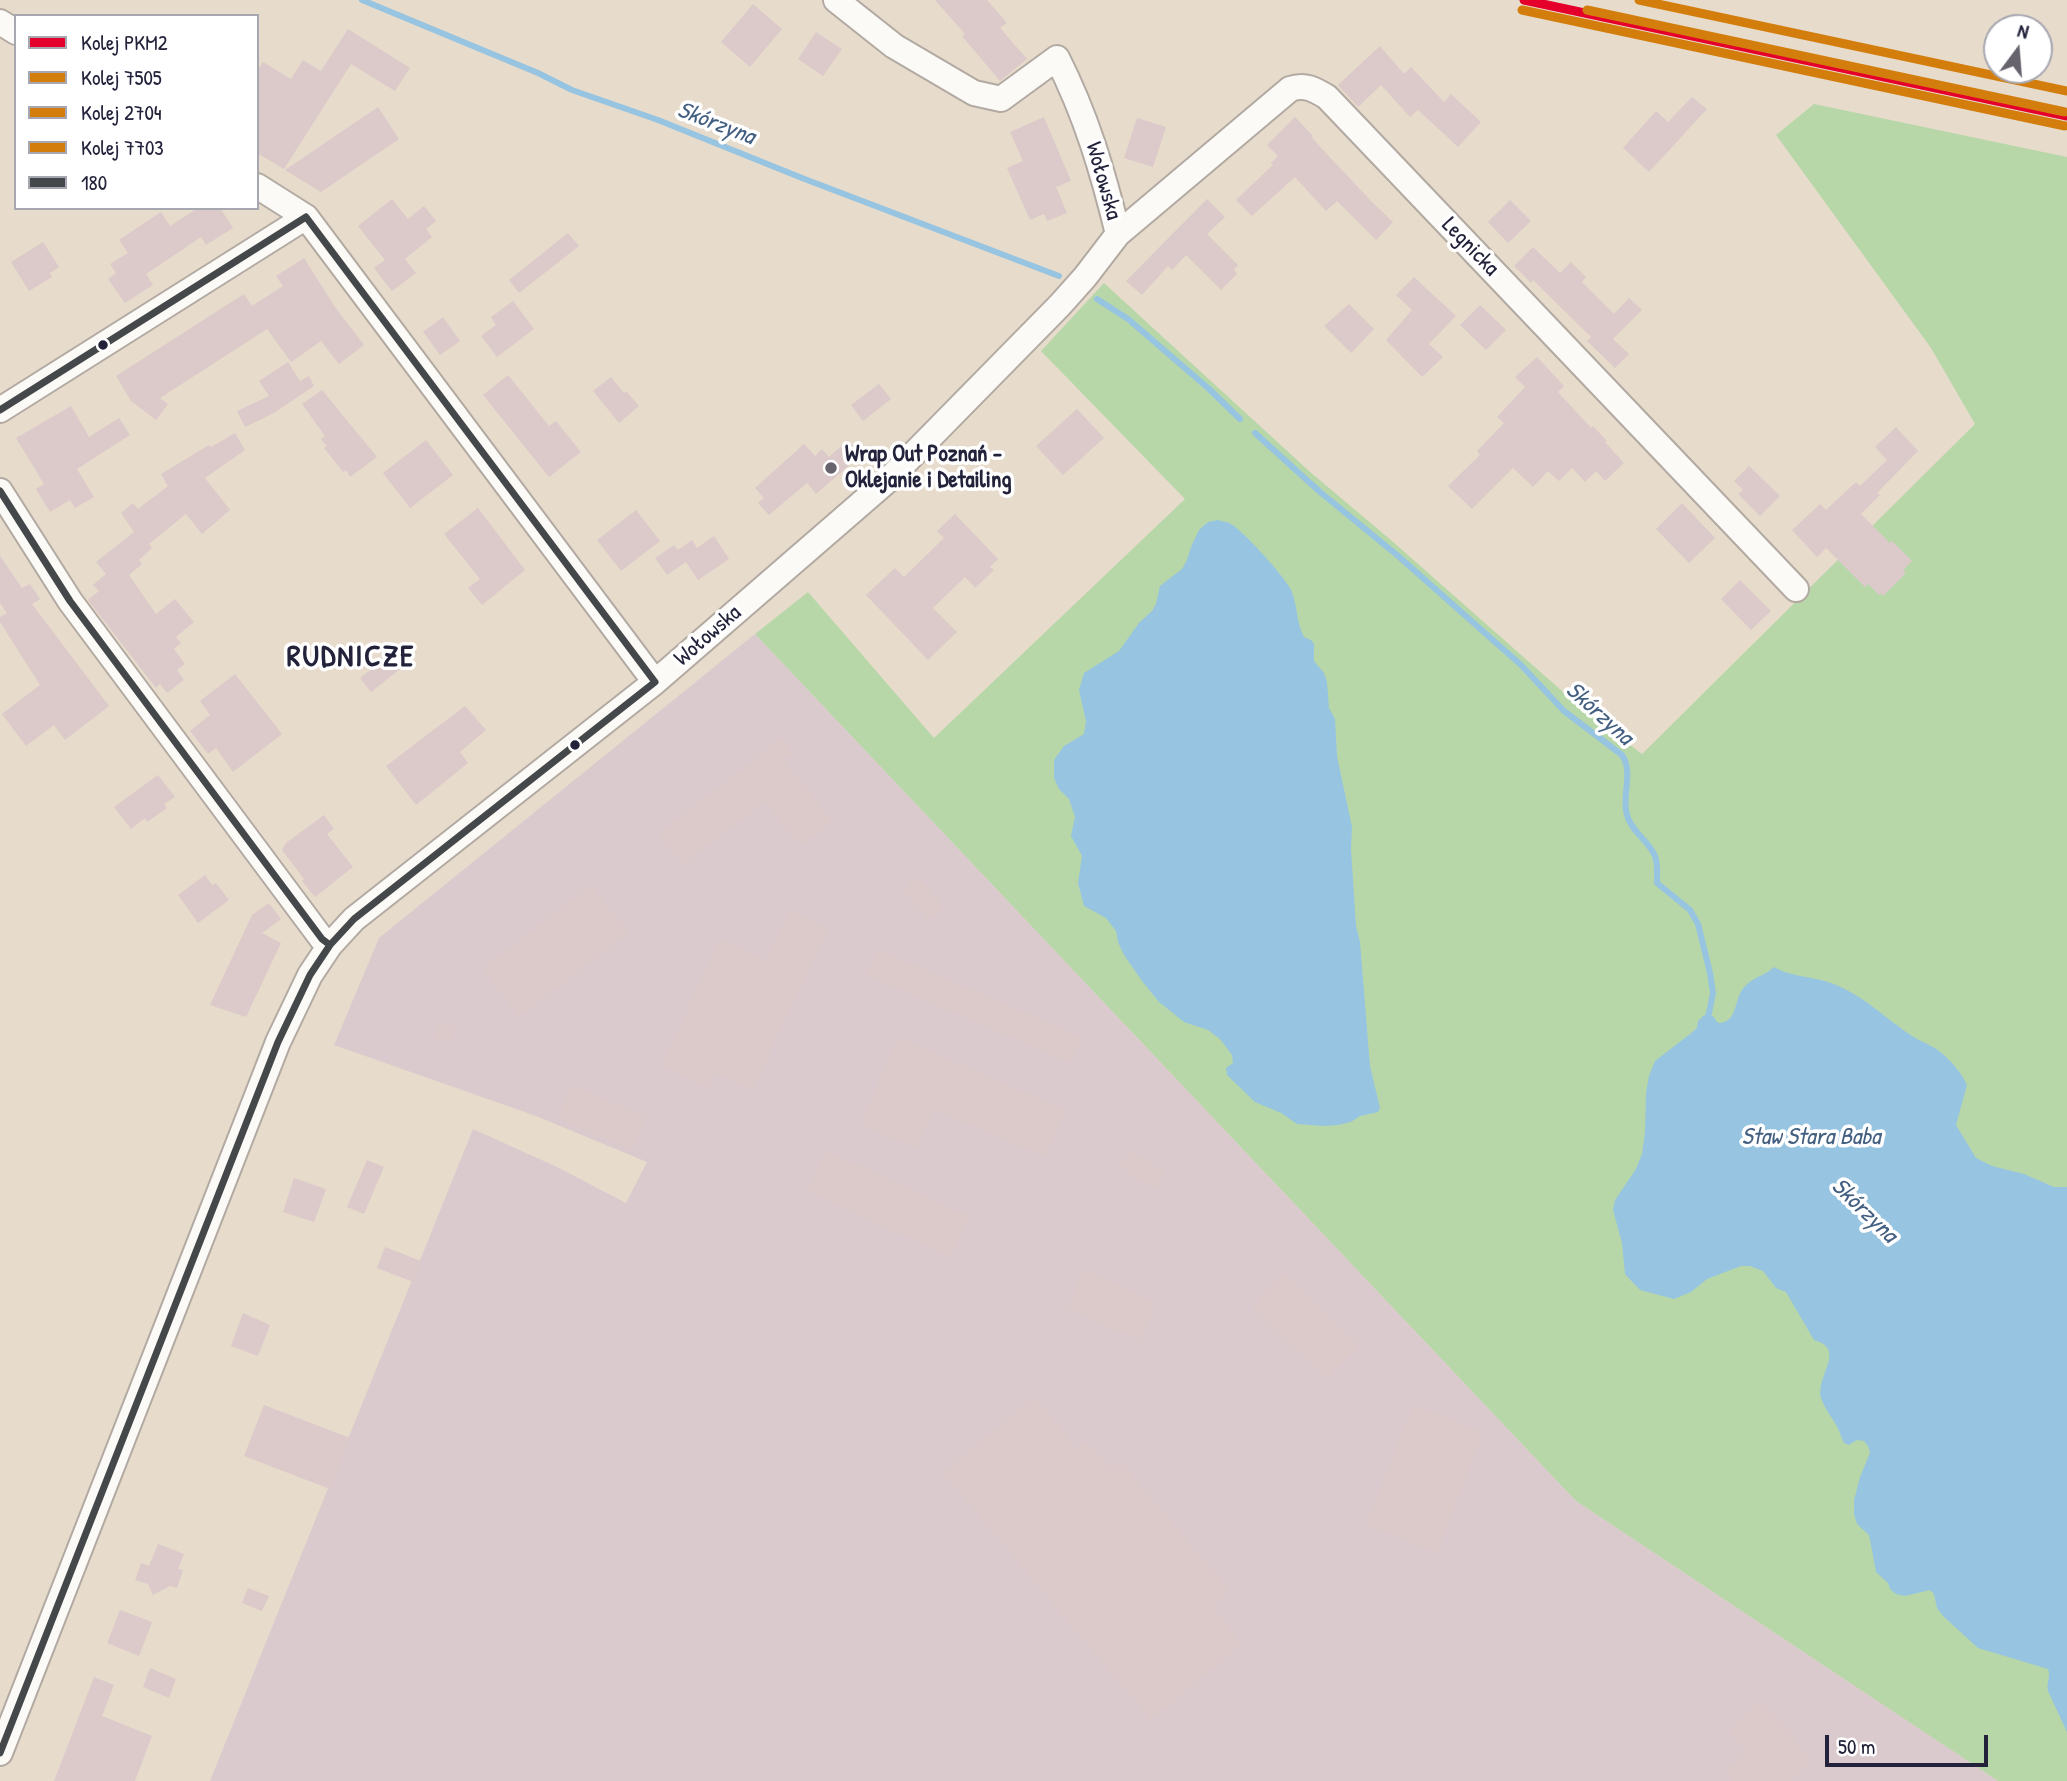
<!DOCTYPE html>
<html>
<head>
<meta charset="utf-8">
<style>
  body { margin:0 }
  #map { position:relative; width:2067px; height:1781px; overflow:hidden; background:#e7dbcb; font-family:"Patrick Hand",sans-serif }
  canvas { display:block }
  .legend { position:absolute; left:14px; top:14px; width:245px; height:196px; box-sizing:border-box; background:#fff; border:2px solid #a7a7b1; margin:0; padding:9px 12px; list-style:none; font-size:21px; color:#22223b }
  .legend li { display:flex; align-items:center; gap:14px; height:35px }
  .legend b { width:35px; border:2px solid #a7a7b1 }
  .north { position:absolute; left:1983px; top:14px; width:70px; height:70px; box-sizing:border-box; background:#fff; border:2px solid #a7a7b1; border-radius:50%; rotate:16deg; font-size:19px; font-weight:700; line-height:28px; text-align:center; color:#22223b }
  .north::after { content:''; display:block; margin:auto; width:24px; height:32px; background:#67636d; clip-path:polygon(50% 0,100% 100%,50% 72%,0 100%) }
  .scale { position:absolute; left:1825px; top:1735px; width:163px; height:32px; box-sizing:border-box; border:4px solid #22223b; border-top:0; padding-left:9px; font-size:21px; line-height:24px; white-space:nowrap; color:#22223b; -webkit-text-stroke:5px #fff; paint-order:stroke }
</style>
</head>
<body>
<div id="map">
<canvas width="2067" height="1781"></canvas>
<ul class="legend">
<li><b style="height:9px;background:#e4002b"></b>Kolej PKM2</li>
<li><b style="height:9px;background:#d37e0c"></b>Kolej 7505</li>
<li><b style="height:9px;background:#d37e0c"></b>Kolej 2704</li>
<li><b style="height:9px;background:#d37e0c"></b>Kolej 7703</li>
<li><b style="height:9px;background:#45484a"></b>180</li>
</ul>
<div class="north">N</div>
<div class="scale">50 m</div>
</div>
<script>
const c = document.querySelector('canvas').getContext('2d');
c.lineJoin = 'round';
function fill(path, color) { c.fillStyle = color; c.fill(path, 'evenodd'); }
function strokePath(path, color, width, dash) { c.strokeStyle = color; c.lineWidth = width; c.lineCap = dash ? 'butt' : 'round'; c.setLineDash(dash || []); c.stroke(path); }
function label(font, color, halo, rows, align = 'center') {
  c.font = font + ' "Patrick Hand",sans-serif'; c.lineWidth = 7; c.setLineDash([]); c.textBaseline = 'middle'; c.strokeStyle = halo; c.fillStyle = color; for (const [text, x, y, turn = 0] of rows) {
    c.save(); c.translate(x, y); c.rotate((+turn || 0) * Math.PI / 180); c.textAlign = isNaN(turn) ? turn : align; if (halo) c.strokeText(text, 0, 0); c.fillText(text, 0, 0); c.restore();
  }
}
const industrial = new Path2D(`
  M 755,634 L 1576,1501 L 1998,1781 L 210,1781 L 473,1129 L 557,1167 L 626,1203 L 647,1162 L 536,1116 L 334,1045 L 379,938 Z`);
const green = new Path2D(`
  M 1814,104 L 2067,157 L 2067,1781 L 1998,1781 L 1576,1501 L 755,634 L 808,592 L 934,738 L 1185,499 L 1041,351 L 1104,283 L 1309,471 L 1392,541 L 1579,706 L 1642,754 L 1975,424 L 1931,348 L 1776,135 Z`);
const water = new Path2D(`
  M 1218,520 C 1220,521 1228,522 1229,523 C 1241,528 1286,578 1291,590 C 1298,606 1296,622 1304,637 L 1311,640 L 1314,644 L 1314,661 L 1324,673 L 1327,682 L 1329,708 L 1335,719 L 1337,756 L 1352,827 L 1351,849 L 1356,926 L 1360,942 L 1370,1066 L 1380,1108 L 1378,1112 L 1360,1116 L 1351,1122 L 1338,1125 L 1324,1126 L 1297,1124 L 1281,1113 L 1255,1102 L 1227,1075 L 1226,1068 L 1233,1063 L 1232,1055 L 1220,1039 L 1208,1030 L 1184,1022 L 1159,1002 L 1142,981 L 1124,955 L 1118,942 L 1116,931 L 1106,918 L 1084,906 L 1078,883 L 1082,856 L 1071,836 L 1075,817 L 1069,799 L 1059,789 L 1054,778 L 1054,760 L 1064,746 L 1084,734 L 1086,721 L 1079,690 L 1084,673 L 1119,651 L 1139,623 L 1152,611 L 1156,604 L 1160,586 L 1182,569 L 1187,560 L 1191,547 L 1199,530 L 1208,522 Z
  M 1774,967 C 1790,977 1812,976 1831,983 C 1862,994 1885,1018 1912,1036 C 1923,1043 1935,1046 1944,1055 C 1953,1063 1962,1074 1967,1085 L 1956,1125 L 1976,1158 L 1992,1166 L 2024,1174 L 2054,1187 L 2067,1187 L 2067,1732 L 2048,1691 C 2046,1683 2051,1677 2048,1669 L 1978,1648 L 1943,1616 L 1937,1608 L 1934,1594 L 1930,1590 L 1905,1596 L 1896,1594 L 1890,1589 L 1888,1583 L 1876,1572 L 1869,1535 L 1857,1524 L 1854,1514 L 1854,1500 L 1860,1477 L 1870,1453 L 1868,1446 L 1864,1441 L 1857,1440 L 1849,1445 L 1844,1443 C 1841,1437 1839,1429 1835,1423 C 1830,1415 1824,1407 1821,1398 C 1816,1375 1847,1349 1814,1340 L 1786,1292 L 1776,1288 L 1763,1271 L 1750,1266 L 1741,1266 L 1707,1279 L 1691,1292 L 1674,1299 L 1640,1290 L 1625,1274 L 1622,1243 L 1613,1210 L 1615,1200 L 1636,1169 L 1642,1154 L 1645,1132 L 1646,1093 L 1649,1076 L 1655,1061 L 1690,1034 L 1697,1028 L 1698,1021 L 1704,1015 L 1713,1016 L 1718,1023 C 1737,1023 1734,1002 1742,990 C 1752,976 1764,977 1774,967 Z`);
const stream = new Path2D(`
  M 362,0 L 538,73 L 572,90 L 658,120 L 802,178 L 1059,276
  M 1097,299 L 1128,319 L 1208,388 L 1240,419
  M 1255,433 L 1320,492 L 1397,555 L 1521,665 L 1564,711 L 1622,755 C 1634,773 1621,796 1627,815 C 1631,831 1648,840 1655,856 C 1658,863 1657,875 1657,883 L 1690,910 L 1698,924 L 1710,973 L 1713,993 L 1707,1023`);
const building = new Path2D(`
  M 935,0 L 987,0 L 1007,23 L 1000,28 L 1027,59 L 1000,81 L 962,36 L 965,34 Z
  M 753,4 L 782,29 L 750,67 L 721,42 Z
  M 348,29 L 410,68 L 395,91 L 351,64 L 284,169 L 257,153 L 257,71 L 263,62 L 291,79 L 303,60 L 321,71 Z
  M 816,32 L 842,49 L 823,76 L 798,59 Z
  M 1380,46 L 1404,74 L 1411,67 L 1444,102 L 1451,94 L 1481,122 L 1458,147 L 1418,110 L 1410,117 L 1381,85 L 1358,107 L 1338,85 Z
  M 1692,97 L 1707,109 L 1649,172 L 1623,148 L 1656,111 L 1668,122 Z
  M 378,107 L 399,139 L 321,192 L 285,170 Z
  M 1044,117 L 1071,181 L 1056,187 L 1067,213 L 1047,221 L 1044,214 L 1030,220 L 1007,168 L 1023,161 L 1010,132 Z
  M 1295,117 L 1313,136 L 1311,137 L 1372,202 L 1393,222 L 1376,240 L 1337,201 L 1326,211 L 1295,177 L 1252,216 L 1236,200 L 1273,165 L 1271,163 L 1278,156 L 1267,145 Z
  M 1137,118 L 1166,127 L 1153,167 L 1124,158 Z
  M 392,199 L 408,219 L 424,206 L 436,221 L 426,229 L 432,237 L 405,259 L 416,273 L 392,291 L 374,268 L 385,260 L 358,226 Z
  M 1207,199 L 1225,217 L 1207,234 L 1238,265 L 1234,270 L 1237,274 L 1221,290 L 1186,255 L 1172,270 L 1168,266 L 1142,295 L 1126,281 Z
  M 1510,200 L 1531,221 L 1508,243 L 1488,222 Z
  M 198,208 L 220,208 L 233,228 L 206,245 L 201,237 L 146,274 L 153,285 L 125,303 L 108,279 L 116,273 L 110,264 L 128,253 L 119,240 L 161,212 L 170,226 Z
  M 568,233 L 579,246 L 519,293 L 509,280 Z
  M 43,242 L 59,267 L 50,273 L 52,277 L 29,291 L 11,262 Z
  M 1533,247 L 1560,273 L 1571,262 L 1586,277 L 1582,282 L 1614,314 L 1629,298 L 1642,310 L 1613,339 L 1629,354 L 1615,368 L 1587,341 L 1591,337 L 1533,280 L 1531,283 L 1514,266 Z
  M 304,258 L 335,307 L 364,345 L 339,364 L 321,341 L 291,362 L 267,329 L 160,398 L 168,404 L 156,420 L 131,401 L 116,376 L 244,294 L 252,306 L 283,286 L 276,276 Z
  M 1414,277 L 1456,316 L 1429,344 L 1443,357 L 1422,377 L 1386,340 L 1412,310 L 1396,295 Z
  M 513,301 L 534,329 L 497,357 L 481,336 L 496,325 L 491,317 Z
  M 1349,304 L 1374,329 L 1351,353 L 1324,326 Z
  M 1480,305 L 1506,330 L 1486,350 L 1460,325 Z
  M 443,317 L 460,341 L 440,355 L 423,332 Z
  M 1537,357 L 1564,386 L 1558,392 L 1591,428 L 1593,426 L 1607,441 L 1605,442 L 1624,463 L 1605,481 L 1596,471 L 1585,482 L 1572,468 L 1559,481 L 1548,471 L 1533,487 L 1513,468 L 1472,509 L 1448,486 L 1480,455 L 1477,451 L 1504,423 L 1497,417 L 1525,387 L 1515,377 Z
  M 288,362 L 300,381 L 309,376 L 314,386 L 274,413 L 245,427 L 237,411 L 269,396 L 259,381 Z
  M 508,375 L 549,426 L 556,421 L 581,452 L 549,477 L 483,395 Z
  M 611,377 L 624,393 L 626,391 L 639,406 L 619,423 L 593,391 Z
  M 879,384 L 891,399 L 863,421 L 851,405 Z
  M 322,390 L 377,457 L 350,477 L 346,470 L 343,472 L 324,448 L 327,446 L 321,439 L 325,436 L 302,404 Z
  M 71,406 L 89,437 L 119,418 L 130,435 L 77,469 L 94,497 L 75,508 L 70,500 L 50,512 L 36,489 L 44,484 L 16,438 Z
  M 1077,409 L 1104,438 L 1063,475 L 1036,446 Z
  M 1896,427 L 1918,451 L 1877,493 L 1880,495 L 1861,514 L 1890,543 L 1892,541 L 1912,561 L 1903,570 L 1906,573 L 1883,596 L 1881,593 L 1879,595 L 1868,584 L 1865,587 L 1826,548 L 1817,557 L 1792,530 L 1820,504 L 1826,510 L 1856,482 L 1860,486 L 1887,460 L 1875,447 Z
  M 235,433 L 245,450 L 205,478 L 230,510 L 202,534 L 186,514 L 149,544 L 152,548 L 139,560 L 142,564 L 129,575 L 156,614 L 175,599 L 194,622 L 176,637 L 181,643 L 174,649 L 185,664 L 177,670 L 184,680 L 167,693 L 160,684 L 156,688 L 88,600 L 99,591 L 93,585 L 106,574 L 96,562 L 134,532 L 121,513 L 133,503 L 138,509 L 168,486 L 161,474 L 209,445 L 211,447 Z
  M 426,440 L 453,475 L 410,508 L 383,473 Z
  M 848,440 L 861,455 L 816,494 L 807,483 L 769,515 L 758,503 L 764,498 L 755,488 L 804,444 L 815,456 L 822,449 L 829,457 Z
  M 1749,466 L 1780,496 L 1760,516 L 1738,494 L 1743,490 L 1734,481 Z
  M 1682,503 L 1715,538 L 1689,563 L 1656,529 Z
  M 478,508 L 525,570 L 482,605 L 468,588 L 480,579 L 444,534 Z
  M 636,510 L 660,541 L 621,571 L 597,540 Z
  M 955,514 L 998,559 L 990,567 L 994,570 L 975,588 L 965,577 L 933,608 L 957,632 L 928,660 L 866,595 L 895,568 L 904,577 L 944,538 L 937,531 Z
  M 714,536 L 729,559 L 698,580 L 686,562 L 667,575 L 655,558 L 674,545 L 678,550 L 692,540 L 697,548 Z
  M 0,556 L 22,588 L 30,584 L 40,599 L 32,604 L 109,706 L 65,740 L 54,725 L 26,746 L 2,714 L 40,685 L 0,622 L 0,617 L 7,613 L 0,603 Z
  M 1740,580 L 1771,611 L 1751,630 L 1721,599 Z
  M 390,655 L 400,669 L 371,692 L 360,678 Z
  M 235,674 L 282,734 L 233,772 L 216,748 L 208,754 L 190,731 L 210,715 L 200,701 Z
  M 465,706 L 486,730 L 460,752 L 468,763 L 416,805 L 386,766 Z
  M 782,738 L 793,753 L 784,760 L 832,821 L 800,846 L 765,801 L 683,865 L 658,834 Z
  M 158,775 L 175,797 L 164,804 L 167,808 L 147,822 L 145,818 L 131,829 L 114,807 Z
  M 324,815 L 334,829 L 327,834 L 353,867 L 315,897 L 302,881 L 304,879 L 282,850 L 286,843 Z
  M 205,875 L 212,885 L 216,883 L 229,900 L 198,923 L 178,895 Z
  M 917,876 L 944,905 L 929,920 L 902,891 Z
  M 592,885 L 629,933 L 519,1016 L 482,968 Z
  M 269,903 L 281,919 L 262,933 L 281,943 L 246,1017 L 210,1005 L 252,915 Z
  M 789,910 L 828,929 L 752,1090 L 714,1073 L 708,1088 L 661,1066 L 720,939 L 766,960 Z
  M 877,949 L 1082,1037 L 1071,1063 L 866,975 Z
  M 439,1022 L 456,1027 L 451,1043 L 434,1037 Z
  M 898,1037 L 1065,1110 L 1045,1157 L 934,1109 L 916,1149 L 861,1124 Z
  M 571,1085 L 646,1117 L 632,1150 L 558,1118 Z
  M 826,1150 L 969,1216 L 950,1257 L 807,1191 Z
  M 1130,1150 L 1166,1173 L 1156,1190 L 1120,1167 Z
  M 367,1160 L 384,1167 L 364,1214 L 347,1207 Z
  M 294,1178 L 326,1189 L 314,1222 L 283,1212 Z
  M 385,1247 L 421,1261 L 413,1282 L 377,1268 Z
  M 1085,1269 L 1156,1303 L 1139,1341 L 1067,1307 Z
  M 1285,1273 L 1359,1345 L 1326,1379 L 1252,1307 Z
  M 243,1313 L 270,1325 L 258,1356 L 231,1346 Z
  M 1034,1397 L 1078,1449 L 1087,1441 L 1111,1470 L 1121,1462 L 1230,1591 L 1211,1607 L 1242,1643 L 1151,1720 L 943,1473 Z
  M 264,1405 L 350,1438 L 330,1489 L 244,1456 Z
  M 1413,1405 L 1483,1432 L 1437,1553 L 1366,1525 Z
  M 158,1544 L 184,1554 L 178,1569 L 183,1570 L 177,1588 L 170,1586 L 153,1595 L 148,1584 L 135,1580 L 141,1563 L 149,1566 Z
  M 248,1588 L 269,1596 L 262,1611 L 242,1603 Z
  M 120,1610 L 152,1622 L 139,1656 L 107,1643 Z
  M 150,1668 L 176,1679 L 169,1698 L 143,1687 Z
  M 94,1677 L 114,1685 L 102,1716 L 152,1736 L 135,1781 L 54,1781 Z
  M 1760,1702 L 1796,1739 L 1794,1740 L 1813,1761 L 1791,1781 L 1733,1781 L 1724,1772 L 1747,1752 L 1728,1732 Z`);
const minor = new Path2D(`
  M 836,0 L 894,46 L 974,93 L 1001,99 L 1057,58 C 1086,115 1103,172 1118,234
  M 0,22 L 16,32
  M 257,186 L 306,217 L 655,682
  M 0,410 L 306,217
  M 0,491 L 70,601 L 322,939 L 330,945
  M 0,1753 L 278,1042 L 310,975 L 330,945 L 354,919 L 655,682 L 887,481 L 1060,305 L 1085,277 L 1118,234 L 1290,89 C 1305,84 1314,89 1327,97 L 1796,589`);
const bus1 = new Path2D(`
  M 306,217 L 655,682
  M 0,410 L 306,217
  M 0,491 L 70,601 L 322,939 L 330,945
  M 0,1753 L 278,1042 L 310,975 L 330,945 L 354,919 L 655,682`);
const rail1 = new Path2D(`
  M 1524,0 L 2067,116`);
const rail2 = new Path2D(`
  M 1522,10 L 2065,126`);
const rail3 = new Path2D(`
  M 1587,10 L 2065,112`);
const rail4 = new Path2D(`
  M 1639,0 L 2067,91`);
const markers = [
  [103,345,6,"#22223b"],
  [831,468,7,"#67636d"],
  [575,745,6,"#22223b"]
];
const streetNames = [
  ["Wołowska",1103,181,74],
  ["Legnicka",1470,247,46],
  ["Wołowska",708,636,-41]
];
const poiNames = [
  ["Wrap Out Poznań -",845,455],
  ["Oklejanie i Detailing",845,481]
];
const waterNames = [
  ["Skórzyna",716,124,21],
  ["Skórzyna",1599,714,42],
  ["Staw Stara Baba",1811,1138],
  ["Skórzyna",1864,1211,44]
];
const districtNames = [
  ["RUDNICZE",351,658]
];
fill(industrial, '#dacacd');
fill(green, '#b8d7a9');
fill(water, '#96c4e1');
strokePath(stream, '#96c4e1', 6);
fill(building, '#dcc9ca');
strokePath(minor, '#b2aaa2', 28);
strokePath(minor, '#fbfaf7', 24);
strokePath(bus1, '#45484a', 7);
strokePath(rail1, '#e4002b', 9);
strokePath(rail2, '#d37e0c', 9);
strokePath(rail3, '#d37e0c', 9);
strokePath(rail4, '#d37e0c', 9);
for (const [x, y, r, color] of markers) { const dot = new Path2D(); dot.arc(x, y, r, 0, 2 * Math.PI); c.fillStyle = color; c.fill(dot); strokePath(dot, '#fff', 2.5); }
label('23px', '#22223b', '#fff', streetNames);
label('bold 23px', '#22223b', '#fff', poiNames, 'left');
label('italic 24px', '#435f81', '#fff', waterNames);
c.letterSpacing = '2px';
label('bold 30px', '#22223b', '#fff', districtNames);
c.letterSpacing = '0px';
</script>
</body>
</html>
